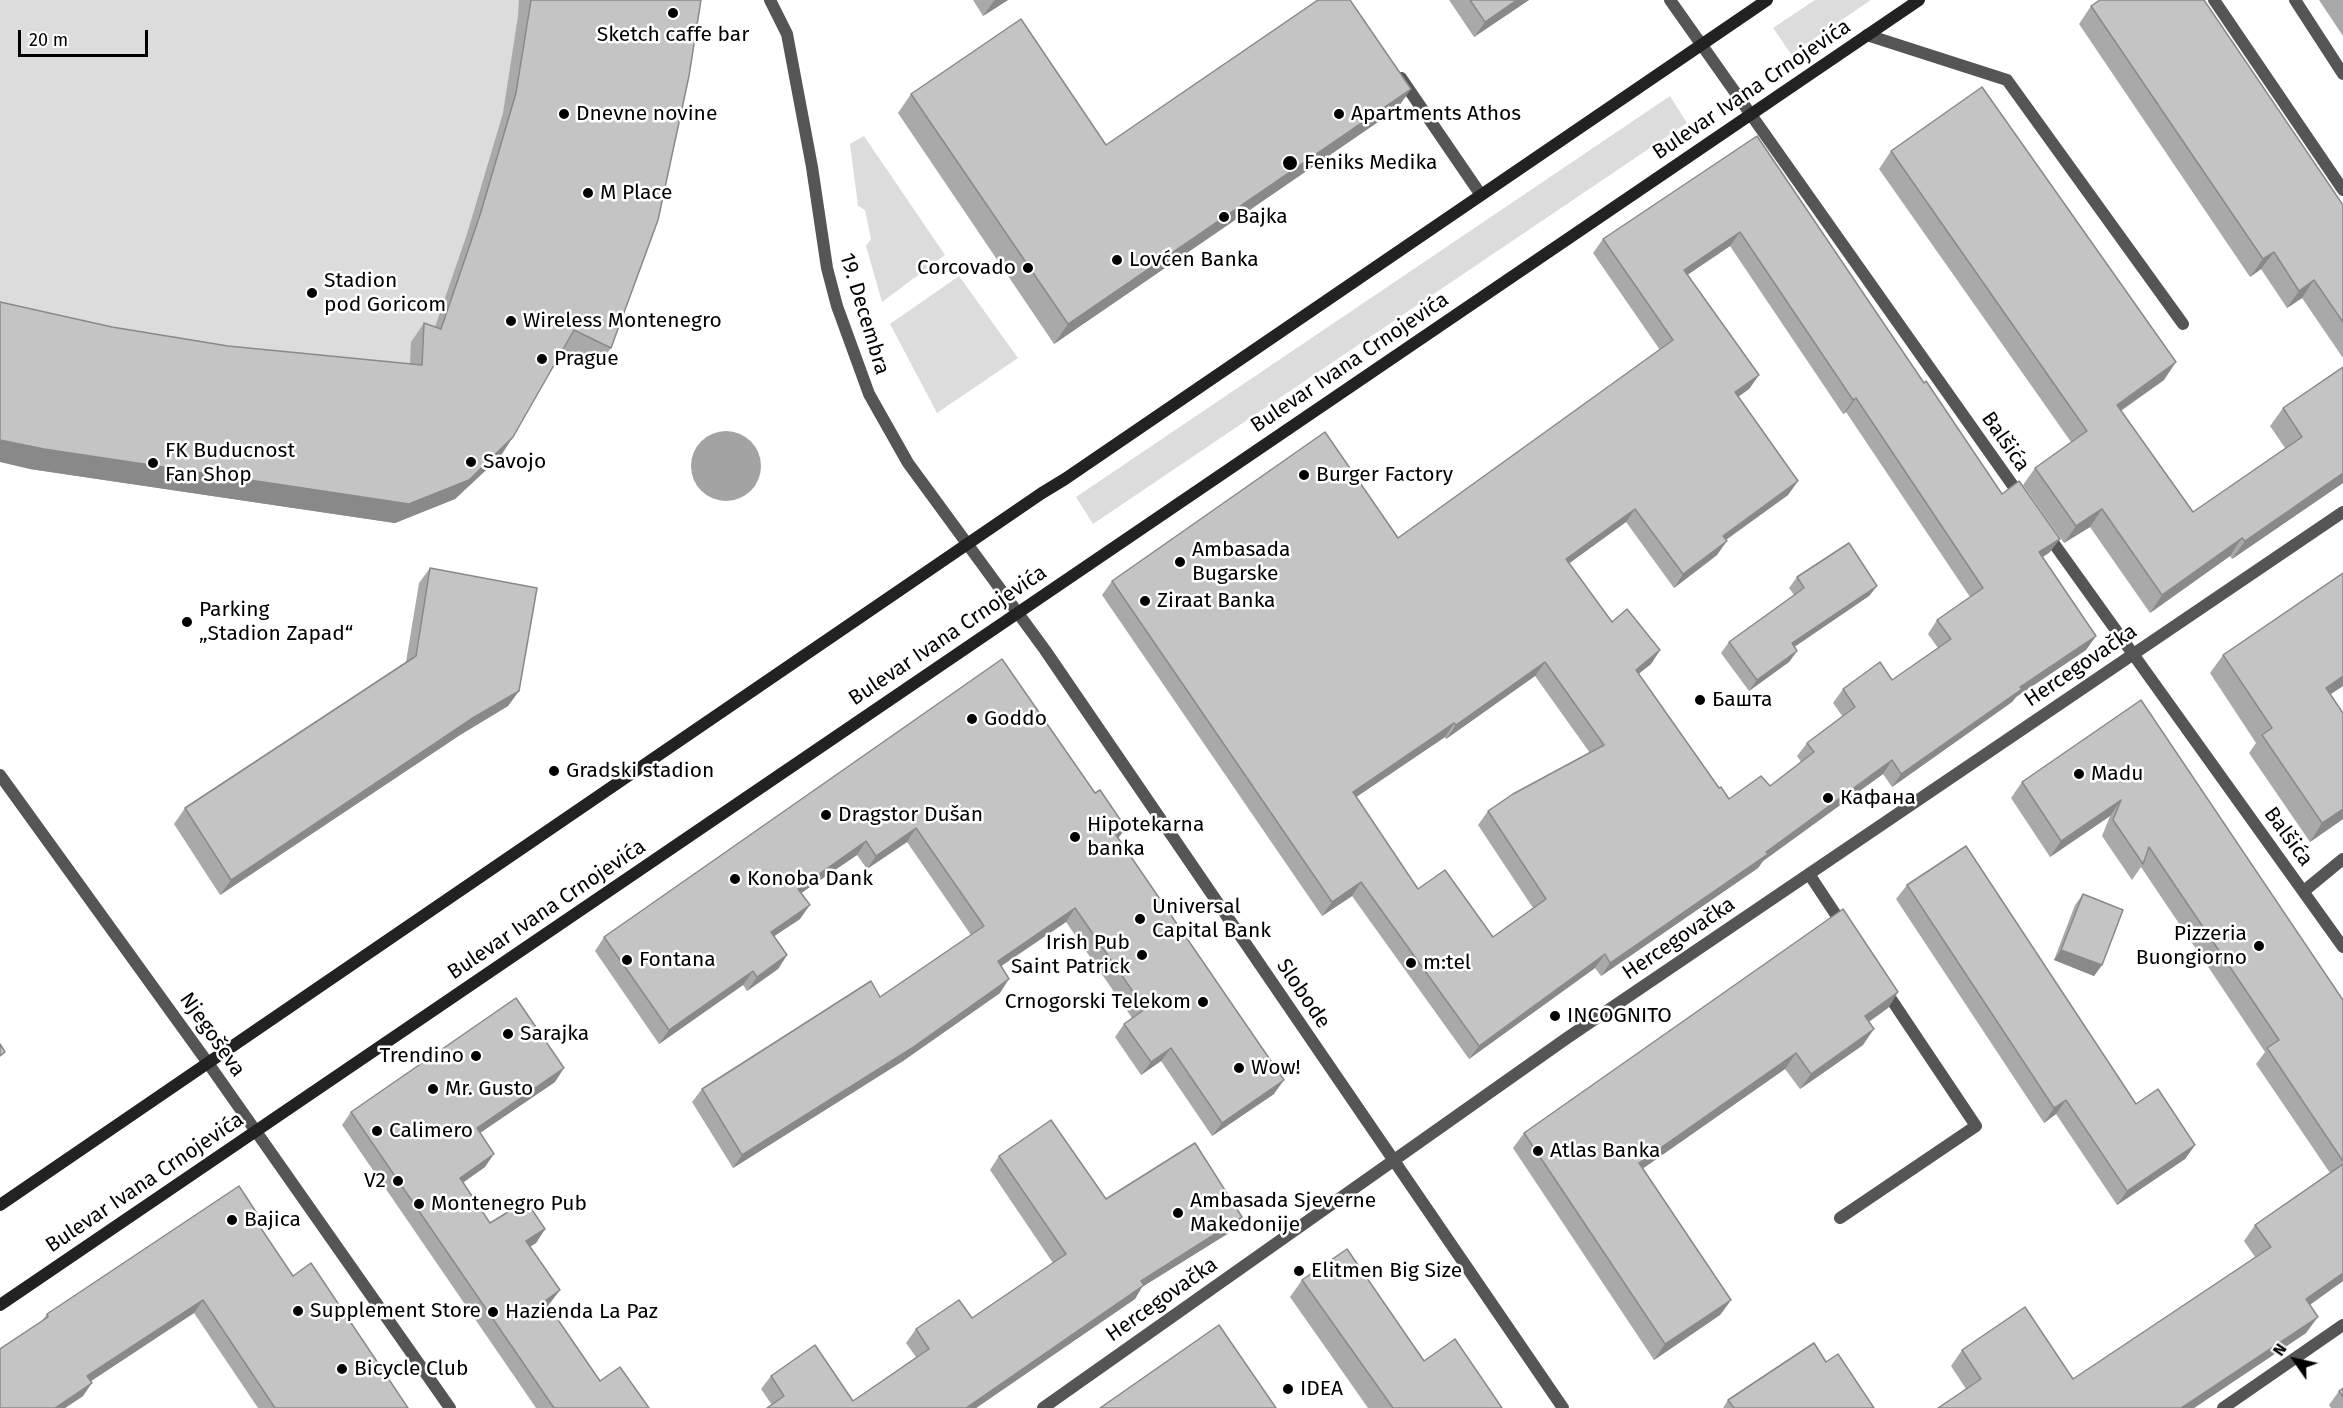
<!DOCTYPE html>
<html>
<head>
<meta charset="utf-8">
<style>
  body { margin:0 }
  #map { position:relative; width:2343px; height:1408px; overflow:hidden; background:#fff; font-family:"Fira Sans",sans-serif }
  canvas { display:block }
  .north { position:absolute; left:2265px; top:1330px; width:60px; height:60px; -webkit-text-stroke:4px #fff; paint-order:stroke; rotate:304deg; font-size:16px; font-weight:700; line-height:24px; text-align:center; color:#000 }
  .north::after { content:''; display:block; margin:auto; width:21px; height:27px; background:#000; clip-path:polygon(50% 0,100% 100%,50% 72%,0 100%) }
  .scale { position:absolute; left:18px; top:30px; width:130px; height:27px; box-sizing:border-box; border:3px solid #000; border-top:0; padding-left:8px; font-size:18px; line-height:21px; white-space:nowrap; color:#000; -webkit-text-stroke:4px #fff; paint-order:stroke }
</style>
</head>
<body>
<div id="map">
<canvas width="2343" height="1408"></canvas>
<div class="north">N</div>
<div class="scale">20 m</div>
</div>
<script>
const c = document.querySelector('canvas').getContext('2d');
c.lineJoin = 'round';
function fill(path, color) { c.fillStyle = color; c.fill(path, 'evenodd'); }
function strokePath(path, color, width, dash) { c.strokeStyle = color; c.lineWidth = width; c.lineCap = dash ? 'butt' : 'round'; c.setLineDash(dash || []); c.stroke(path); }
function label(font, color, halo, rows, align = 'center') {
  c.font = font + ' "Fira Sans",sans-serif'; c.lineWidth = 5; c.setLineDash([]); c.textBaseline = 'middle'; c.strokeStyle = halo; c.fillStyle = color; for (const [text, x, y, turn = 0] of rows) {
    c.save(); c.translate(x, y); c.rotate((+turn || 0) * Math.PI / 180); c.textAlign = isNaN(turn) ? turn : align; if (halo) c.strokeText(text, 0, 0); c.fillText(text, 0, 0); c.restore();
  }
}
const green = new Path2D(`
  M 0,0 L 691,0 L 644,239 L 597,367 L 556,348 L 395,523 L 30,469 L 0,462 Z
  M 1815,0 L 1871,0 L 1791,54 L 1773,28 Z
  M 1670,96 L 1687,123 L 1093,524 L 1076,497 Z
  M 864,136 L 945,255 L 882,302 L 866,246 L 871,239 L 865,210 L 858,206 L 850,144 Z
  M 959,276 L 1018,358 L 937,413 L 890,324 Z`);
const water = new Path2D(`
  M691 466a35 35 0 1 1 70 0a35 35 0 1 1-70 0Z`);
const lane = new Path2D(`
  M 2214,0 L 2343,190
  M 2295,0 L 2343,74
  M 1867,35 L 2007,80 L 2183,324
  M 1809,874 L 1844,927
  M 2304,891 L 2343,859
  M 1840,1218 L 1976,1126 L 1883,987`);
const street = new Path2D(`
  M 770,0 L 787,34 L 812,167 L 827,268 L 837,306 L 869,394 L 908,463 L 1045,650 L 1563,1408
  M 1670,0 L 2021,497
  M 1401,78 L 1481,195
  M 2047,534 L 2343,947
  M 0,775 L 208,1063 L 450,1408
  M 1043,1408 L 1567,1038 L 2343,512
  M 2223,1408 L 2343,1325`);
const secondary = new Path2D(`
  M 0,1205 L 1042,493 L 1065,479 L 1767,0
  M 0,1305 L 1919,0`);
const wall = new Path2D(`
  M 519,0 L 701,0 L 611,348 L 597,367 L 563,351 L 500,457 L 455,499 L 395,523 L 30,469 L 112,327 L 228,346 L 410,364 L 411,342 L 424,323 L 435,327 L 467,234 L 503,113 L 518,16 Z
  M 973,0 L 1008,0 L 983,16 Z
  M 1449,0 L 1529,0 L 1474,37 Z
  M 2319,0 L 2343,0 L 2343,36 Z
  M 2091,6 L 2343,205 L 2343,358 L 2302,298 L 2287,308 L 2261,269 L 2250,277 L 2079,24 Z
  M 911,94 L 1106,145 L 1397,109 L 1054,344 L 898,113 Z
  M 1757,136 L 1924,383 L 2002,494 L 2050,552 L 2043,557 L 2096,636 L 2086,650 L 2016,697 L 2012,702 L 1892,787 L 1883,774 L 1763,861 L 1758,868 L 1601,976 L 1595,968 L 1469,1059 L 1352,896 L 1322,916 L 1102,595 L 1112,581 L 1398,538 L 1660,350 L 1593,253 L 1603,239 ZM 1730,246 L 1843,414 L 1846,412 L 1970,597 L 1937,620 L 1928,634 L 1938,648 L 1892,680 L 1843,689 L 1833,703 L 1843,717 L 1807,743 L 1797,756 L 1801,762 L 1770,786 L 1729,799 L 1719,788 L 1638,674 L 1651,664 L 1660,650 L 1612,622 L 1569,563 L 1626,522 L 1674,588 L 1717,555 L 1726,540 L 1788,495 L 1798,481 L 1738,397 L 1749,389 L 1759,375 L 1687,275 ZM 1535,676 L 1590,753 L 1488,811 L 1478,825 L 1533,908 L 1493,937 L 1418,889 L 1356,797 L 1445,737 L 1446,739 Z
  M 1891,151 L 2164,380 L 2121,411 L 2193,512 L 2285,448 L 2270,426 L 2283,408 L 2343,483 L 2232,559 L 2230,556 L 2150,613 L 2090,527 L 2064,543 L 2023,485 L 2035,468 L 2071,442 L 1879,169 Z
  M 430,568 L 519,691 L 508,706 L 460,735 L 220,895 L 174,824 L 185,808 L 406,662 L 419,583 Z
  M 2343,573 L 2343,686 L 2330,694 L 2343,819 L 2310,842 L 2249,753 L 2256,743 L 2210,673 L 2223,655 Z
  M 1797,577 L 1877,586 L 1869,596 L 1794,647 L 1797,651 L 1789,662 L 1749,691 L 1721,653 L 1729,642 L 1794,595 L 1789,588 Z
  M 1002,659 L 1095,793 L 1126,828 L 1118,838 L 1274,1094 L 1212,1136 L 1161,1061 L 1141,1075 L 1115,1037 L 1124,1024 L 1132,1018 L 1066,922 L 1001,966 L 1000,993 L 903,1061 L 733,1168 L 692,1102 L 702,1089 L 880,997 L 971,935 L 907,842 L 867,869 L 857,855 L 801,893 L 800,919 L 774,936 L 787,955 L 778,969 L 747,991 L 743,985 L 659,1044 L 595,951 L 604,937 Z
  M 2141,700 L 2343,1000 L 2343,1281 L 2310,1305 L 2306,1333 L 2194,1408 L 1938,1408 L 1966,1389 L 1951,1366 L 1962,1350 L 2073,1379 L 2255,1257 L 2244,1241 L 2255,1225 L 2330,1173 L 2256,1064 L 2265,1052 L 2221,986 L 2141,867 L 2132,880 L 2102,836 L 2110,816 L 2050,857 L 2011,798 L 2022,782 Z
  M 1907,885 L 2136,1104 L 2195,1145 L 2185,1159 L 2117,1205 L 2056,1114 L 2044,1123 L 1896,899 Z
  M 2083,894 L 2102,965 L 2094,976 L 2054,960 L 2075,905 Z
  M 1898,992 L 1888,1008 L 1869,1021 L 1863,1045 L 1800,1089 L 1785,1069 L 1643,1168 L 1731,1300 L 1720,1315 L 1654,1360 L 1513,1148 L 1524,1133 Z
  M 555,1082 L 480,1133 L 485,1167 L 463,1183 L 490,1223 L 545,1229 L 536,1243 L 530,1246 L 560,1290 L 550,1303 L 548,1305 L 600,1381 L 649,1408 L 536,1408 L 342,1125 L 351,1112 Z
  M 999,1156 L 1106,1199 L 1232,1231 L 1142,1287 L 1135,1299 L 976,1408 L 767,1408 L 772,1405 L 761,1389 L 771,1376 L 853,1401 L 916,1357 L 906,1343 L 916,1329 L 972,1318 L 1053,1263 L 990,1170 Z
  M 255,1220 L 293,1276 L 408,1408 L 258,1408 L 194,1313 L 91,1381 L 83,1396 L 65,1408 L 0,1408 L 41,1322 L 47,1314 Z
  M 1302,1280 L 1424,1361 L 1502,1408 L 1368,1408 L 1290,1297 Z
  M 1826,1362 L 1874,1408 L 1723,1408 L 1728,1400 Z
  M 2343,1388 L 2343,1408 L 2331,1408 L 2329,1405 L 2339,1391 Z`);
const shadedWall = new Path2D(`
  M 995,0 L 1008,0 L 983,16 L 994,1 Z
  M 1517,0 L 1529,0 L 1474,37 L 1485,22 Z
  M 1411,89 L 1397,109 L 1054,344 L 1068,324 Z
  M 1740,232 L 1730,246 L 1674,284 L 1684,270 Z
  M 2274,252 L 2261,269 L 2250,277 L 2263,259 Z
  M 2314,280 L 2302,298 L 2287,308 L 2299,291 Z
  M 2176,362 L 2164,380 L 2104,422 L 2117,405 Z
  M 1759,375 L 1749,389 L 1725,406 L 1735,392 Z
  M 1856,398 L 1846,412 L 1843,414 L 1853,400 Z
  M 513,437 L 500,457 L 455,499 L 395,523 L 30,469 L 0,462 L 0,440 Z
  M 2343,473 L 2343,483 L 2232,559 L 2245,541 Z
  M 1798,481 L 1788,495 L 1713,549 L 1723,536 Z
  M 1635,509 L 1626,522 L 1556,573 L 1566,559 Z
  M 2102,509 L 2090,527 L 2064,543 L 2076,526 Z
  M 2242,538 L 2230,556 L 2150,613 L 2162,595 Z
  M 2060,539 L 2050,552 L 2029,566 L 2039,552 Z
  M 1727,541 L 1717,555 L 1674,588 L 1683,574 Z
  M 1877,586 L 1869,596 L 1784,654 L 1792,643 Z
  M 2096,636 L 2086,650 L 2016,697 L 2012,702 L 1892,787 L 1901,774 L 2020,687 Z
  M 1660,650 L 1651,664 L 1626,684 L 1636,670 Z
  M 1797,651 L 1789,662 L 1749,691 L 1757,680 Z
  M 1545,662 L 1535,676 L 1446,739 L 1456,725 Z
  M 2343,676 L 2343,686 L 2313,706 L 2326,688 Z
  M 519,691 L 508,706 L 460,735 L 220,895 L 231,880 L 471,719 Z
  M 1454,723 L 1445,737 L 1343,806 L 1353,792 Z
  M 1892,760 L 1883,774 L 1763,861 L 1758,868 L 1601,976 L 1610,963 L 1766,852 Z
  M 2121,800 L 2110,816 L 2050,857 L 2061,841 Z
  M 2343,809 L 2343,819 L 2310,842 L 2322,823 Z
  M 916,828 L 907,842 L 867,869 L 876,856 Z
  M 1126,828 L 1116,841 L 1116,835 Z
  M 866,841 L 857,855 L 788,902 L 798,889 Z
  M 1361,882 L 1352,896 L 1322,916 L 1332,902 Z
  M 810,905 L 800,919 L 761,945 L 771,932 Z
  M 1075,908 L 1066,922 L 988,975 L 998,961 Z
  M 2061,950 L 2102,965 L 2094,976 L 2054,960 Z
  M 1605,954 L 1595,968 L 1469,1059 L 1479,1046 Z
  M 787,955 L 778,969 L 747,991 L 757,977 Z
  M 753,971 L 743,985 L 659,1044 L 669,1030 Z
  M 1009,979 L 1000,993 L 903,1061 L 733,1168 L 742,1155 Z
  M 1898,992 L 1888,1008 L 1855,1032 L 1865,1016 Z
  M 1874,1029 L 1863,1045 L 1800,1089 L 1811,1074 Z
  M 1171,1048 L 1161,1061 L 1141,1075 L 1151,1062 Z
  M 1796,1053 L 1785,1069 L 1628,1179 L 1639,1163 Z
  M 564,1068 L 555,1082 L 468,1141 L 477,1128 Z
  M 1284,1080 L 1274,1094 L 1212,1136 L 1222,1123 Z
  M 2066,1100 L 2056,1114 L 2044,1123 L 2054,1108 Z
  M 2195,1145 L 2185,1159 L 2117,1205 L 2127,1191 Z
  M 494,1154 L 485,1167 L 450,1191 L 460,1178 Z
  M 1242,1217 L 1232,1231 L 1142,1287 L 1135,1299 L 976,1408 L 966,1408 L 1141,1281 Z
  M 545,1229 L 536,1243 L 517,1255 L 526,1241 Z
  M 2343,1273 L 2343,1281 L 2295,1315 L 2306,1299 Z
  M 560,1290 L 550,1303 L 535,1314 L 545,1301 Z
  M 203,1300 L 194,1313 L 79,1389 L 87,1376 Z
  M 1731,1300 L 1720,1315 L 1654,1360 L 1665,1344 Z
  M 2318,1317 L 2306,1333 L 2194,1408 L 2181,1408 Z
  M 92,1383 L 83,1396 L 65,1408 L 55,1408 Z`);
const building = new Path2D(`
  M 531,0 L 701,0 L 689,76 L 658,220 L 611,348 L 574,330 L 513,437 L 469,480 L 409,504 L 44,449 L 0,440 L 0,302 L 112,327 L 228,346 L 422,365 L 424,323 L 441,329 L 480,215 L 516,93 Z
  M 1318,0 L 1350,0 L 1411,89 L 1068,324 L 911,94 L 1021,19 L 1106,145 Z
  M 1470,0 L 1517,0 L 1485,22 Z
  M 2100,0 L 2204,0 L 2343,205 L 2343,322 L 2314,280 L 2299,291 L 2274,252 L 2263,259 L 2091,6 Z
  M 1982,87 L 2176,362 L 2117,405 L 2193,512 L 2302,437 L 2283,408 L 2343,367 L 2343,473 L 2245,541 L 2242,538 L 2162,595 L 2102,509 L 2076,526 L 2035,468 L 2087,431 L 1891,151 Z
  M 1757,136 L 1924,383 L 1926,381 L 2002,494 L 2019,481 L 2060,539 L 2039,552 L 2096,636 L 2020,687 L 2022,689 L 1901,774 L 1892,760 L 1766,852 L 1768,854 L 1610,963 L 1605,954 L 1479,1046 L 1361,882 L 1332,902 L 1112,581 L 1325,432 L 1398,538 L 1673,340 L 1603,239 ZM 1740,232 L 1853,400 L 1856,398 L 1983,588 L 1937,620 L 1951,639 L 1892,680 L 1880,662 L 1843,689 L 1855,707 L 1807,743 L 1814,752 L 1770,786 L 1761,776 L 1729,799 L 1721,787 L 1719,788 L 1636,670 L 1660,650 L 1627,609 L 1612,622 L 1566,559 L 1635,509 L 1683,574 L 1727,541 L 1723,536 L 1798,481 L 1735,392 L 1759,375 L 1684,270 ZM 1545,662 L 1604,745 L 1513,794 L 1488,811 L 1546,899 L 1493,937 L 1445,870 L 1418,889 L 1353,792 L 1454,723 L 1456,725 Z
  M 1849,543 L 1877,586 L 1792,643 L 1797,651 L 1757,680 L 1729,642 L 1804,588 L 1797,577 Z
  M 430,568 L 537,588 L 519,691 L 471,719 L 231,880 L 185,808 L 416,656 Z
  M 2343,573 L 2343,676 L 2326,688 L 2343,713 L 2343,809 L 2322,823 L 2262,735 L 2272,728 L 2223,655 Z
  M 1002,659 L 1095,793 L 1100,790 L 1126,828 L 1116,835 L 1284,1080 L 1222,1123 L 1171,1048 L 1151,1062 L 1124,1024 L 1145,1009 L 1075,908 L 998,961 L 1009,979 L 912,1048 L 742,1155 L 702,1089 L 871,981 L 880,997 L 984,926 L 916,828 L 876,856 L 866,841 L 798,889 L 810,905 L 771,932 L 787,955 L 757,977 L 753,971 L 669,1030 L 604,937 Z
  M 2141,700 L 2343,1000 L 2343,1161 L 2267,1048 L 2279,1040 L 2232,970 L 2149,847 L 2143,864 L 2113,820 L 2121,800 L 2061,841 L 2022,782 Z
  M 1966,846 L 2136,1104 L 2158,1089 L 2195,1145 L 2127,1191 L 2066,1100 L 2054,1108 L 1907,885 Z
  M 2083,894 L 2123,910 L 2102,965 L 2061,950 Z
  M 1843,909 L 1898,992 L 1865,1016 L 1874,1029 L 1811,1074 L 1796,1053 L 1639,1163 L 1731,1300 L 1665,1344 L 1524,1133 Z
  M 516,998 L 564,1068 L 477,1128 L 494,1154 L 460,1178 L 490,1223 L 526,1201 L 545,1229 L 526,1241 L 560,1290 L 545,1301 L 600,1381 L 620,1367 L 649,1408 L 554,1408 L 351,1112 Z
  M 0,1044 L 5,1052 L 0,1056 Z
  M 1051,1120 L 1106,1199 L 1195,1143 L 1242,1217 L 1141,1281 L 1144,1285 L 966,1408 L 767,1408 L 784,1396 L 771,1376 L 815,1345 L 853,1401 L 929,1349 L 916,1329 L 959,1300 L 972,1318 L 1066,1254 L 999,1156 Z
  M 2343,1164 L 2343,1273 L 2306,1299 L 2318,1317 L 2181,1408 L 1938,1408 L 1981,1379 L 1962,1350 L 2025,1307 L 2073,1379 L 2271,1247 L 2255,1225 Z
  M 239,1186 L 258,1215 L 254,1218 L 293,1276 L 311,1263 L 408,1408 L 275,1408 L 203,1300 L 87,1376 L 92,1383 L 55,1408 L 0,1408 L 0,1349 L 48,1317 L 47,1314 Z
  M 1347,1249 L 1424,1361 L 1455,1339 L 1502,1408 L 1393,1408 L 1302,1280 Z
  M 1219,1325 L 1276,1408 L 1100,1408 Z
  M 1814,1343 L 1826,1362 L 1838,1354 L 1874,1408 L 1734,1408 L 1728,1400 Z
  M 2343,1388 L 2343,1397 L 2339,1391 Z`);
const markers = [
  [673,13,6,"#000"],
  [564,114,6,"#000"],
  [1339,114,6,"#000"],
  [1290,163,8,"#000"],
  [588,193,6,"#000"],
  [1224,217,6,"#000"],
  [1117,260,6,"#000"],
  [1028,268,6,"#000"],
  [312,293,6,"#000"],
  [511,321,6,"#000"],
  [542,359,6,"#000"],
  [471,462,6,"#000"],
  [153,463,6,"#000"],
  [1304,475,6,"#000"],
  [1180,562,6,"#000"],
  [1145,601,6,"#000"],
  [187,622,6,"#000"],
  [1700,700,6,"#000"],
  [972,719,6,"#000"],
  [554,771,6,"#000"],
  [2079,774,6,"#000"],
  [1828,798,6,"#000"],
  [826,815,6,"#000"],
  [1075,837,6,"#000"],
  [735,879,6,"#000"],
  [1140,919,6,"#000"],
  [2259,946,6,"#000"],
  [1142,955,6,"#000"],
  [627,960,6,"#000"],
  [1411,963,6,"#000"],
  [1203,1002,6,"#000"],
  [1555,1016,6,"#000"],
  [508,1034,6,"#000"],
  [476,1056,6,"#000"],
  [1239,1068,6,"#000"],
  [433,1089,6,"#000"],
  [377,1131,6,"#000"],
  [1538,1151,6,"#000"],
  [398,1181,6,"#000"],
  [419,1204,6,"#000"],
  [1178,1213,6,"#000"],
  [232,1220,6,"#000"],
  [1299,1271,6,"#000"],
  [298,1311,6,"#000"],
  [493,1312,6,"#000"],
  [342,1369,6,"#000"],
  [1288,1389,6,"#000"]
];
const poiNames = [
  ["Sketch caffe bar",673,35,"center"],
  ["Dnevne novine",576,114],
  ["Apartments Athos",1351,114],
  ["Feniks Medika",1304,163],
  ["M Place",600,193],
  ["Bajka",1236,217],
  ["Lovćen Banka",1129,260],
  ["Corcovado",1016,268,"right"],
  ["Stadion",324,281],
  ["pod Goricom",324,305],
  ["Wireless Montenegro",523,321],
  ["Prague",554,359],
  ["FK Buducnost",165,451],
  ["Fan Shop",165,475],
  ["Savojo",483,462],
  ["Burger Factory",1316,475],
  ["Ambasada",1192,550],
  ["Bugarske",1192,574],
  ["Ziraat Banka",1157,601],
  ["Parking",199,610],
  ["„Stadion Zapad“",199,634],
  ["Башта",1712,700],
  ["Goddo",984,719],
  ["Gradski stadion",566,771],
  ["Madu",2091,774],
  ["Кафана",1840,798],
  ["Dragstor Dušan",838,815],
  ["Hipotekarna",1087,825],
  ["banka",1087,849],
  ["Konoba Dank",747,879],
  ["Universal",1152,907],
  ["Capital Bank",1152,931],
  ["Pizzeria",2247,934,"right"],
  ["Buongiorno",2247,958,"right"],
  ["Irish Pub",1130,943,"right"],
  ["Saint Patrick",1130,967,"right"],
  ["Fontana",639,960],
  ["m:tel",1423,963],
  ["Crnogorski Telekom",1191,1002,"right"],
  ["INCOGNITO",1567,1016],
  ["Sarajka",520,1034],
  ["Trendino",464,1056,"right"],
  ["Wow!",1251,1068],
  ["Mr. Gusto",445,1089],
  ["Calimero",389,1131],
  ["Atlas Banka",1550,1151],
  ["V2",386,1181,"right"],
  ["Ambasada Sjeverne",1190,1201],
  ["Makedonije",1190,1225],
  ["Montenegro Pub",431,1204],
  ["Bajica",244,1220],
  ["Еlitmen Big Size",1311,1271],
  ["Supplement Store",310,1311],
  ["Hazienda La Paz",505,1312],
  ["Bicycle Club",354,1369],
  ["IDEA",1300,1389]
];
const streetNames = [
  ["Bulevar Ivana Crnojevića",1752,90,-34],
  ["19. Decembra",864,314,73],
  ["Bulevar Ivana Crnojevića",1350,363,-34],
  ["Balšića",2005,442,55],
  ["Bulevar Ivana Crnojevića",948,636,-34],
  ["Hercegovačka",2081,666,-34],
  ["Balšića",2288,837,54],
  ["Bulevar Ivana Crnojevića",547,910,-34],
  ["Hercegovačka",1679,939,-34],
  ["Slobode",1303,994,56],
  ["Njegoševa",212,1035,55],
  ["Bulevar Ivana Crnojevića",145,1183,-34],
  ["Hercegovačka",1162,1300,-35]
];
fill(green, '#dcdcdc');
fill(water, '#a3a3a3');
strokePath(lane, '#555', 12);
strokePath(street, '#555', 12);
strokePath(secondary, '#222', 12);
fill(wall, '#a9a9a9');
fill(shadedWall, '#898989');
fill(building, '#c4c4c4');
strokePath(building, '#898989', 1.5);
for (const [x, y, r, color] of markers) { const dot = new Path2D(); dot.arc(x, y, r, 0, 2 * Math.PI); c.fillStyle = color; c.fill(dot); strokePath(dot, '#fff', 2); }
label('21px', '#000', '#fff', poiNames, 'left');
label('21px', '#000', '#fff', streetNames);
</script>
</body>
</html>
